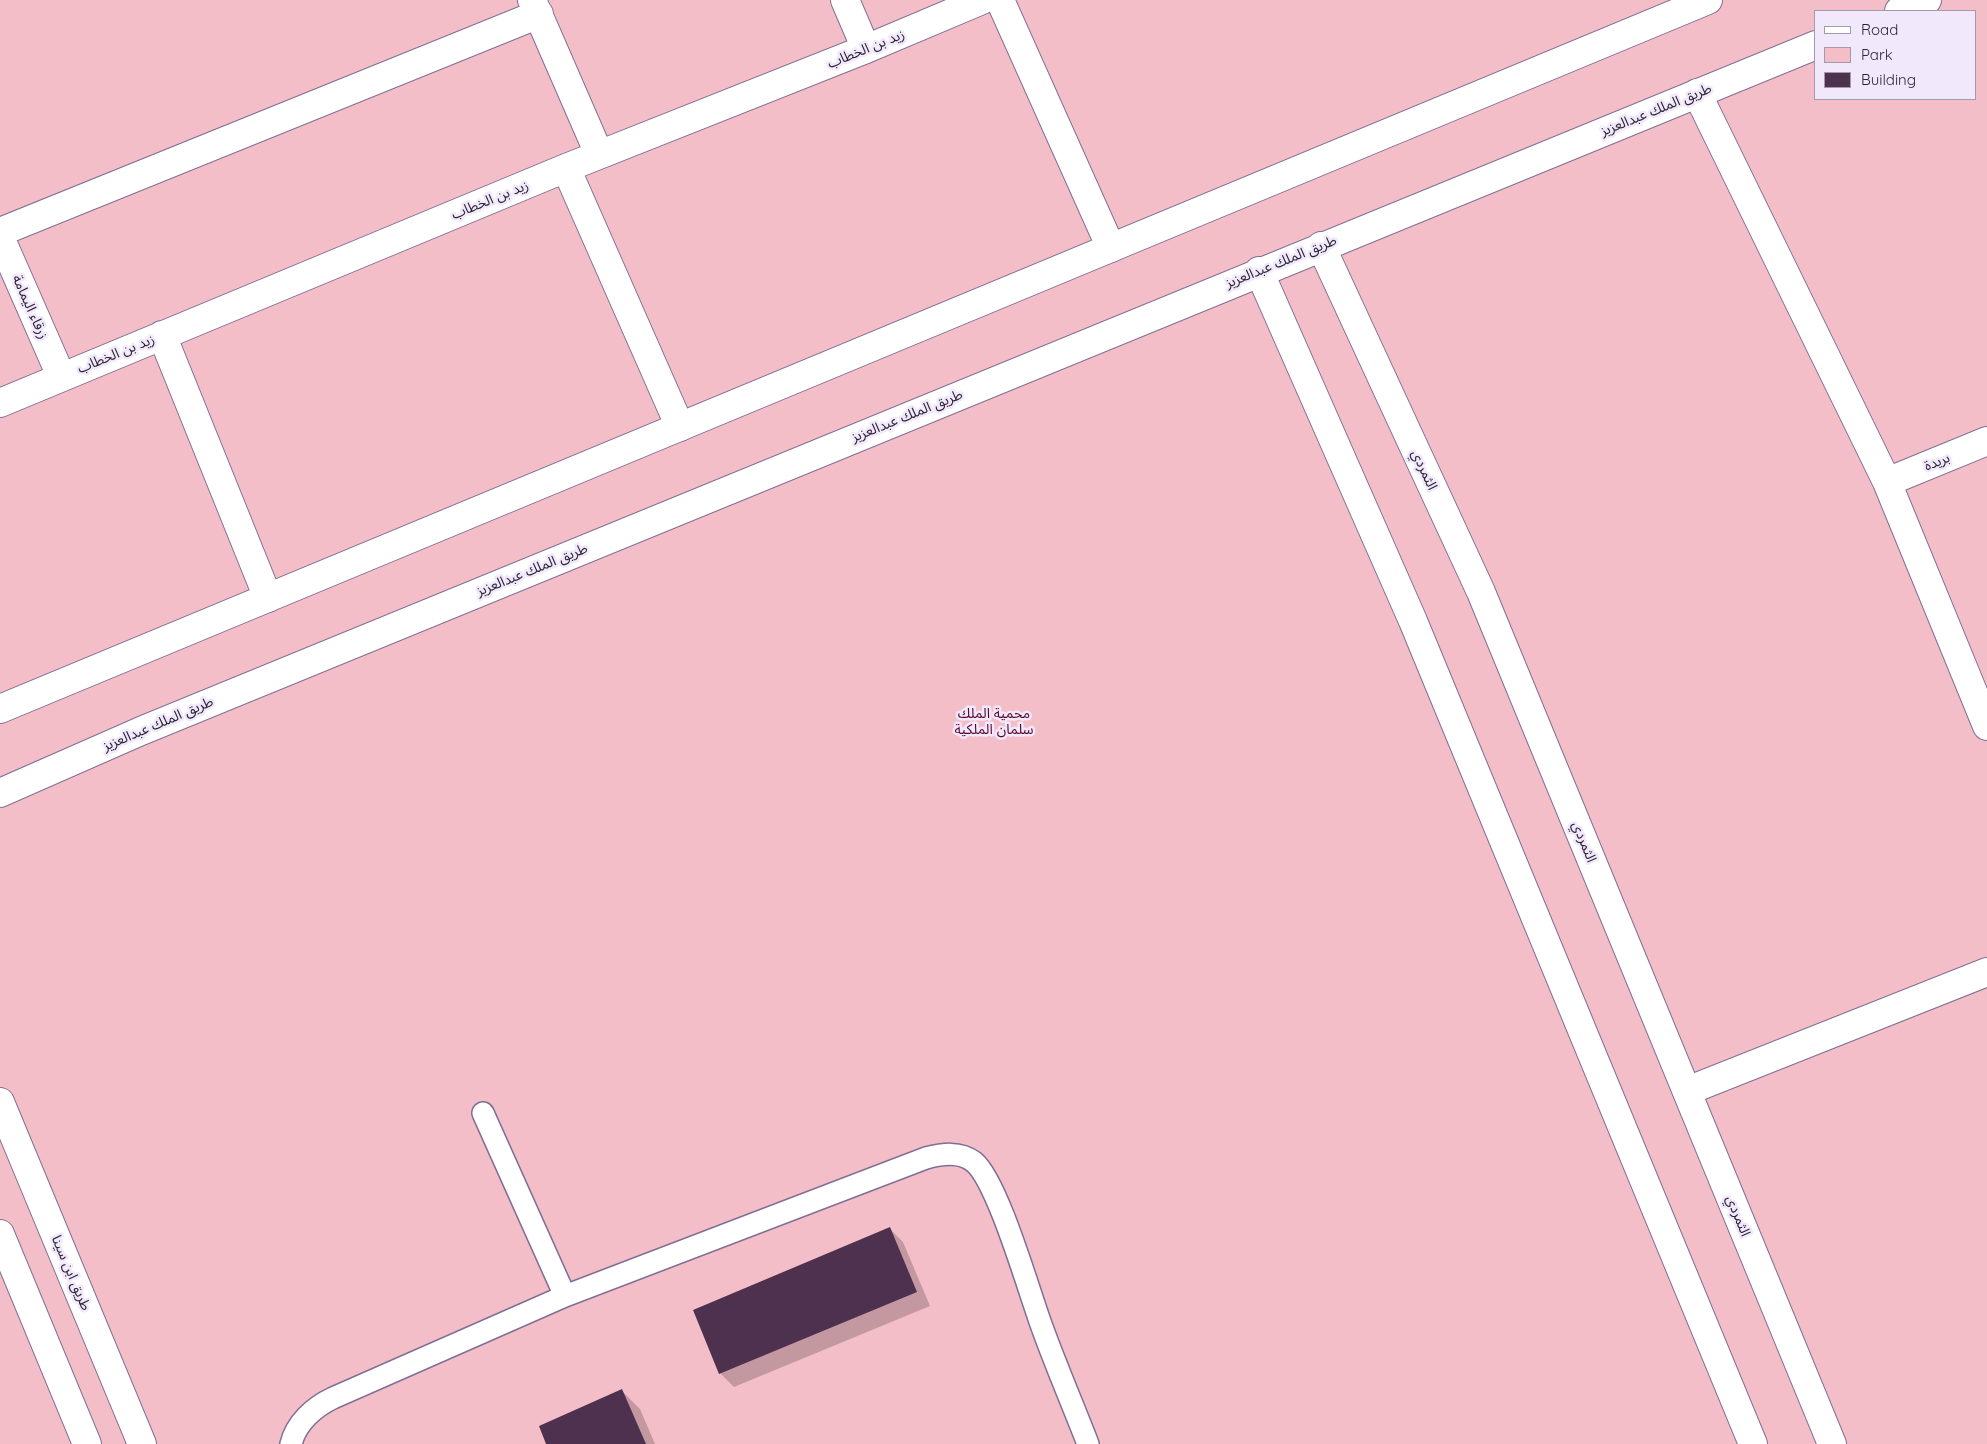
<!DOCTYPE html>
<html>
<head>
<meta charset="utf-8">
<style>
  body { margin:0 }
  #map { position:relative; width:1987px; height:1444px; overflow:hidden; background:#e8d9fa; font-family:Quicksand,sans-serif }
  canvas { display:block }
  .legend { position:absolute; left:1814px; top:10px; width:162px; height:90px; box-sizing:border-box; background:#f1e9fb; border:1px solid #a29bab; margin:0; padding:6px 9px; list-style:none; font-size:15px; color:#2c2534 }
  .legend li { display:flex; align-items:center; gap:10px; height:25px }
  .legend b { width:25px; border:1px solid #a29bab }
</style>
</head>
<body>
<div id="map">
<canvas width="1987" height="1444"></canvas>
<ul class="legend">
<li><b style="height:6px;background:#fff"></b>Road</li>
<li><b style="height:14px;background:#f4bec9"></b>Park</li>
<li><b style="height:14px;background:#4d314e"></b>Building</li>
</ul>
</div>
<script>
const c = document.querySelector('canvas').getContext('2d');
c.lineJoin = 'round';
function fill(path, color) { c.fillStyle = color; c.fill(path, 'evenodd'); }
function strokePath(path, color, width, dash) { c.strokeStyle = color; c.lineWidth = width; c.lineCap = dash ? 'butt' : 'round'; c.setLineDash(dash || []); c.stroke(path); }
function label(font, color, halo, rows, align = 'center') {
  c.font = font + ' Quicksand,"Noto Sans Arabic",sans-serif'; c.lineWidth = 5; c.setLineDash([]); c.textBaseline = 'middle'; c.strokeStyle = halo; c.fillStyle = color; for (const [text, x, y, turn = 0] of rows) {
    c.save(); c.translate(x, y); c.rotate((+turn || 0) * Math.PI / 180); c.textAlign = isNaN(turn) ? turn : align; if (halo) c.strokeText(text, 0, 0); c.fillText(text, 0, 0); c.restore();
  }
}
const green = new Path2D(`
  M 0,0 L 1987,0 L 1987,1444 L 0,1444 ZM 1816,11 L 1976,11 L 1976,99 L 1816,99 Z`);
const shadow = new Path2D(`
  M 890,1229 L 903,1242 L 930,1306 L 734,1387 L 721,1374 L 694,1311 Z
  M 622,1391 L 640,1409 L 655,1444 L 548,1444 Z`);
const building = new Path2D(`
  M 890,1227 L 917,1292 L 719,1374 L 693,1310 Z
  M 622,1389 L 646,1444 L 546,1444 L 539,1426 Z`);
const lane = new Path2D(`
  M 483,1113 L 565,1296
  M 291,1444 C 296,1423 314,1407 333,1398 L 565,1296 L 926,1158 C 942,1154 960,1151 974,1162 C 998,1182 1029,1292 1042,1327 C 1056,1366 1073,1405 1088,1444`);
const street = new Path2D(`
  M 532,0 L 599,154
  M 845,0 L 866,49
  M 1000,0 L 1111,248
  M 1697,93 L 1887,482 L 1987,726
  M 566,168 L 680,427
  M 0,232 L 539,14
  M 0,237 L 61,376
  M 162,335 L 268,598
  M 0,403 L 566,168 L 866,49 L 982,0
  M 1887,482 L 1987,441
  M 1687,1091 L 1987,972`);
const secondary = new Path2D(`
  M 1899,11 L 1927,0
  M 1321,246 L 1481,592 L 1832,1444
  M 1259,271 L 1413,621 L 1753,1444
  M 0,709 L 1708,0
  M 0,793 L 141,731 L 1816,45
  M 0,1102 L 142,1444
  M 0,1234 L 87,1444`);
const streetNames = [
  ["زيد بن الخطاب",866,49,-22],
  ["طريق الملك عبدالعزيز",1656,110,-22],
  ["زيد بن الخطاب",490,200,-22],
  ["طريق الملك عبدالعزيز",1281,262,-22],
  ["زرقاء اليمامة",30,307,66],
  ["زيد بن الخطاب",116,354,-22],
  ["طريق الملك عبدالعزيز",907,416,-22],
  ["بريدة",1937,462,-22],
  ["الثمردي",1424,470,65],
  ["طريق الملك عبدالعزيز",532,570,-22],
  ["طريق الملك عبدالعزيز",158,724,-23],
  ["الثمردي",1584,842,68],
  ["الثمردي",1738,1216,68],
  ["طريق ابن سينا",71,1273,67]
];
const parkNames = [
  ["محمية الملك",994,714],
  ["سلمان الملكية",994,730]
];
fill(green, '#f4bec9');
fill(shadow, '#0003');
fill(building, '#4d314e');
strokePath(lane, '#806f95', 24);
strokePath(street, '#806f95', 30);
strokePath(secondary, '#806f95', 30);
strokePath(lane, '#fff', 21);
strokePath(street, '#fff', 28);
strokePath(secondary, '#fff', 28);
label('14px', '#2c2534', '#f1e9fb', streetNames);
label('14px', '#590526', '#f1e9fb', parkNames);
</script>
</body>
</html>
